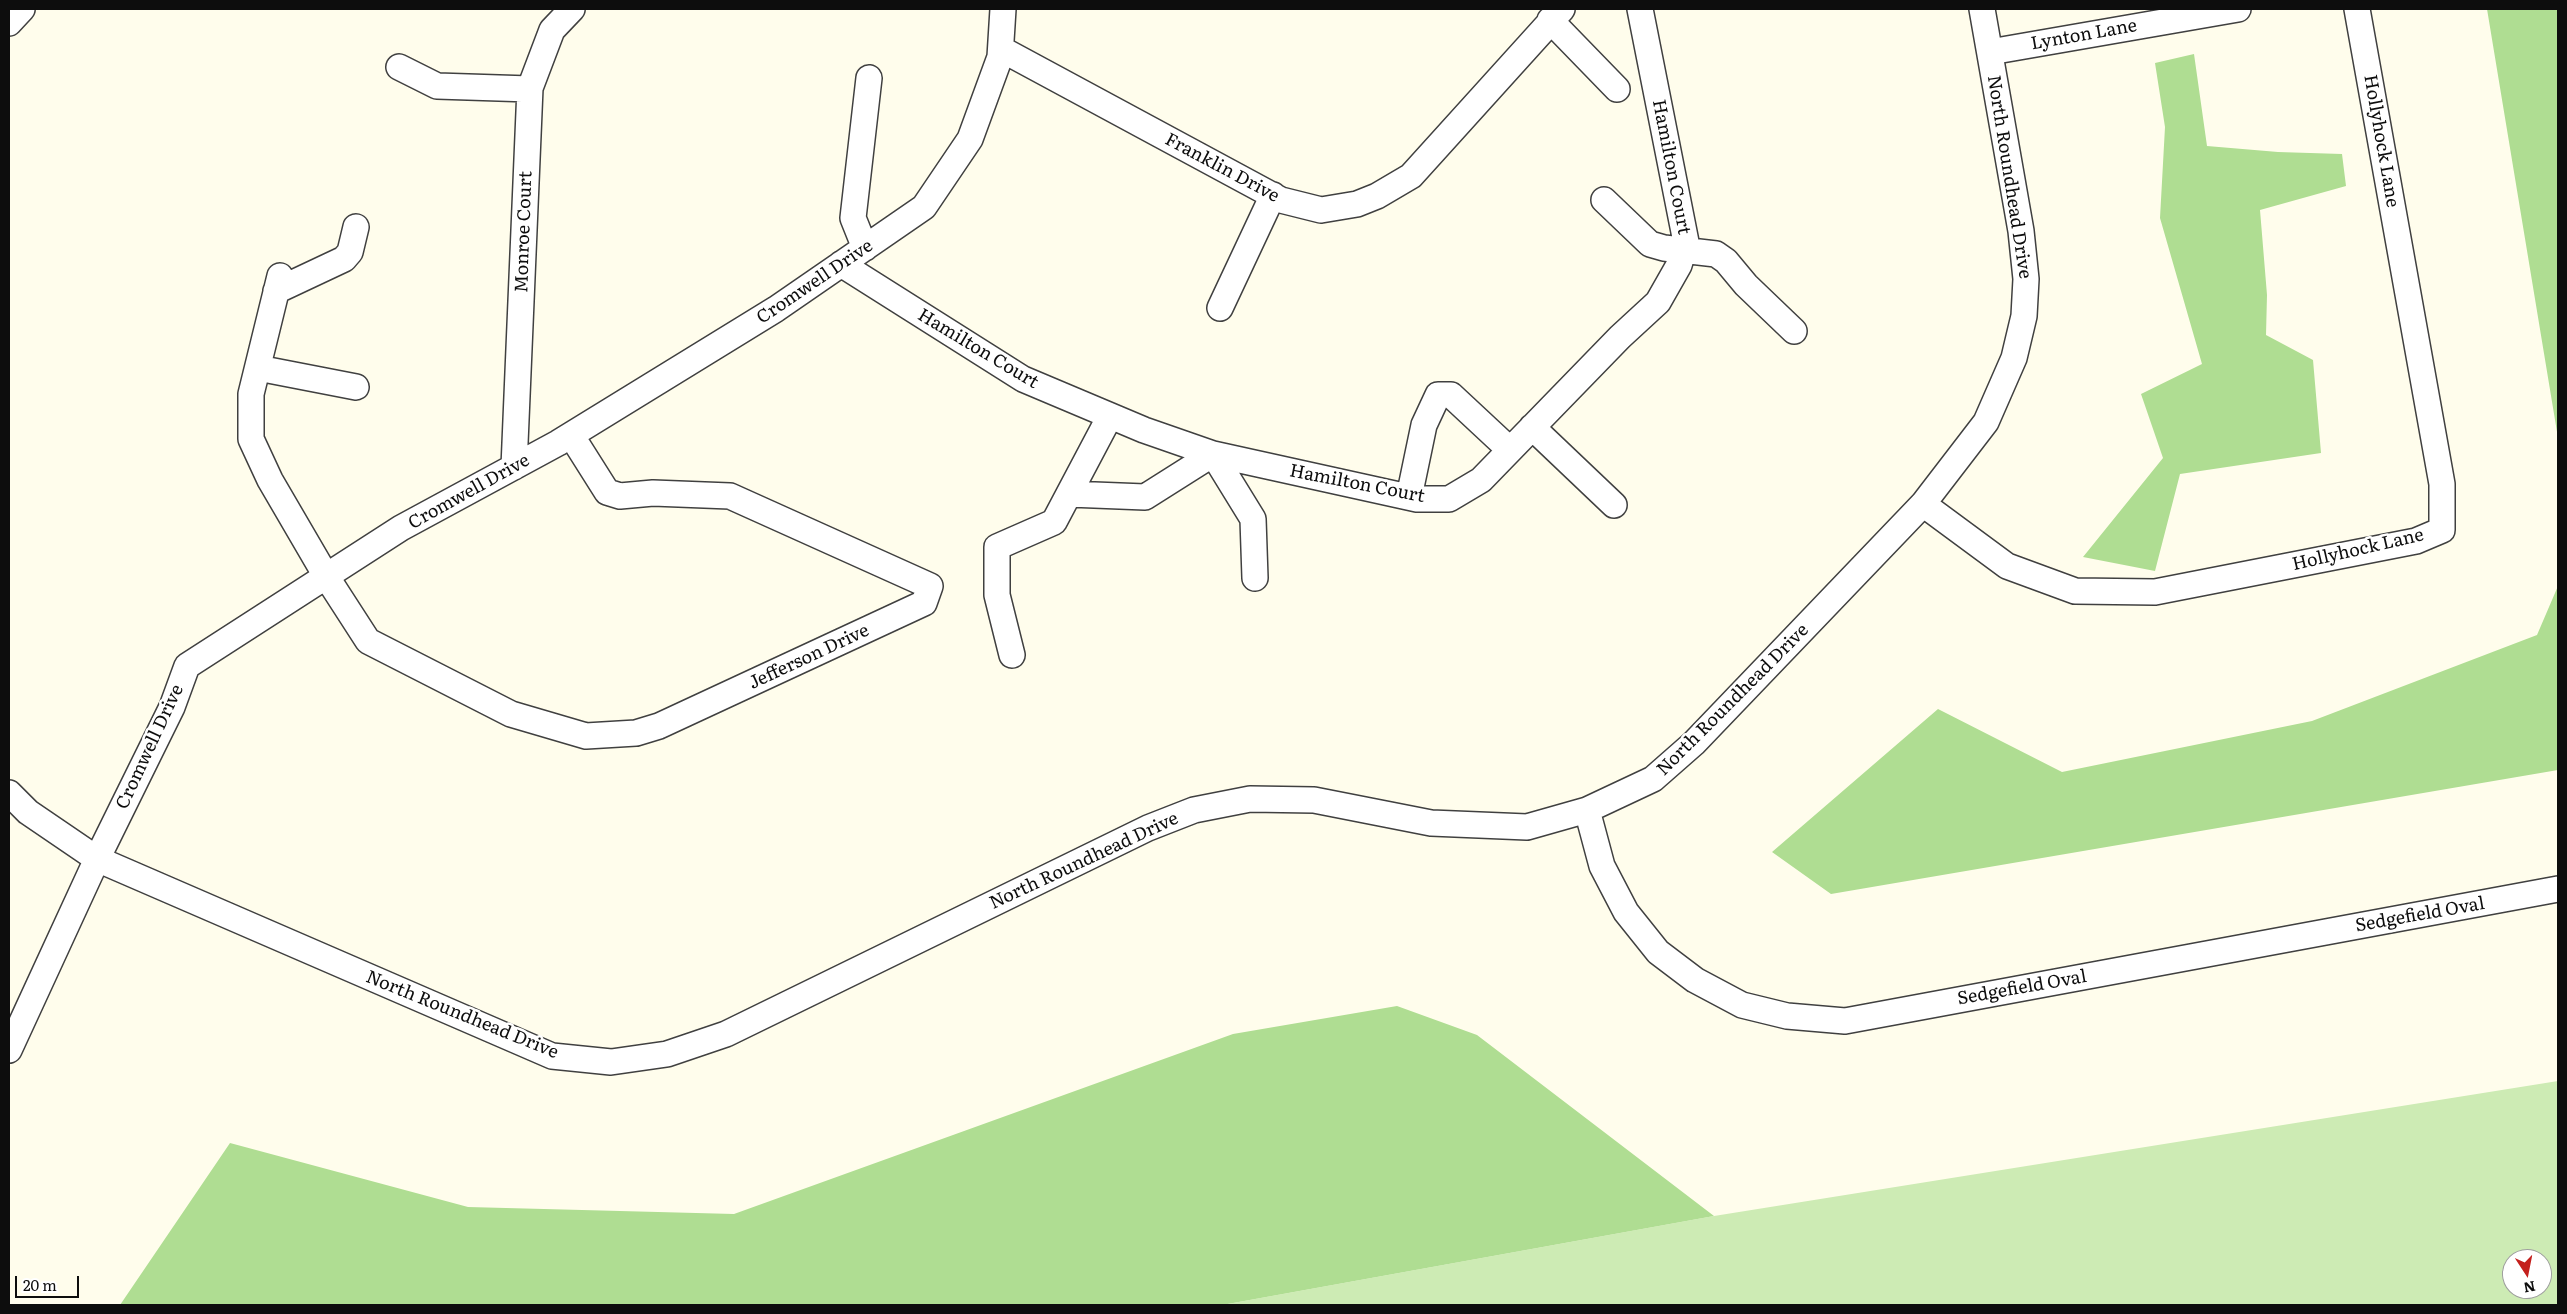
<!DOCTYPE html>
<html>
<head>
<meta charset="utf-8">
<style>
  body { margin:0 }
  #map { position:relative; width:2567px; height:1314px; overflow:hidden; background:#fffdec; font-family:Literata,serif }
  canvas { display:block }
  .frame { position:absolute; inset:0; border:10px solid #0d0d0d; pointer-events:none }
  .north { position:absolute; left:2502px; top:1249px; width:50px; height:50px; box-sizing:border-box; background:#fff; border:1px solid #9e9e9e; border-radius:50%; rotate:169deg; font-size:14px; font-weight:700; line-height:20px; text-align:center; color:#0d0d0d }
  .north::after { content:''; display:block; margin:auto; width:18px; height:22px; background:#c4201d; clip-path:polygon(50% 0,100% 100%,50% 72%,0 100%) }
  .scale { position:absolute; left:15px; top:1276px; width:64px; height:22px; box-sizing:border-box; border:2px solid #0d0d0d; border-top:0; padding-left:6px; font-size:15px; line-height:18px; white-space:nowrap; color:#0d0d0d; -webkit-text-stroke:4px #fff; paint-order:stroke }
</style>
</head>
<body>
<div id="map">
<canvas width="2567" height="1314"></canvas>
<div class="frame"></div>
<div class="north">N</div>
<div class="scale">20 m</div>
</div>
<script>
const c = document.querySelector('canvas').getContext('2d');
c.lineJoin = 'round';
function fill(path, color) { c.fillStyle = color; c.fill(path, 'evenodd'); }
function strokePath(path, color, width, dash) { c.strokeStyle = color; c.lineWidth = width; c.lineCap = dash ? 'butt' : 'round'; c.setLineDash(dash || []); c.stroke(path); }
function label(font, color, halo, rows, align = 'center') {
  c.font = font + ' Literata,serif'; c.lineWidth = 5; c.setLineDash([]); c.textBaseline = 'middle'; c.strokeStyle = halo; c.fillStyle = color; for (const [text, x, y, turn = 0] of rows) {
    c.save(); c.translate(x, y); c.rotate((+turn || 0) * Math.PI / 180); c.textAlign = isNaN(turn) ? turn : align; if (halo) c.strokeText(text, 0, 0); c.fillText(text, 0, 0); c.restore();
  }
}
const green = new Path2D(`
  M 2558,1081 L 2558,1305 L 1222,1305 L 1714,1216 ZM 2512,1259 L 2542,1259 L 2542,1289 L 2512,1289 Z`);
const forest = new Path2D(`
  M 2487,9 L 2558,9 L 2558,438 Z
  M 2194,54 L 2207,146 L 2278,152 L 2342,154 L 2346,186 L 2260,210 L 2267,295 L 2266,335 L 2313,360 L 2321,453 L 2180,474 L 2155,571 L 2083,557 L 2163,458 L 2141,394 L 2202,364 L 2160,218 L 2165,127 L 2155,63 Z
  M 2558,586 L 2558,770 L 1831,894 L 1772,852 L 1938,709 L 2062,772 L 2312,721 L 2537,635 Z
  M 1397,1006 L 1477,1035 L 1714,1216 L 1222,1305 L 120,1305 L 230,1143 L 468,1207 L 734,1214 L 1233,1034 Z`);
const minor = new Path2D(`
  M 1550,20 L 1617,89
  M 9,23 L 22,9
  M 1001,49 L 1281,200 L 1321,210 L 1357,204 L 1377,196 L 1411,176 L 1562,9
  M 1990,52 L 2238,9
  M 399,67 L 437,86 L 530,89
  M 1604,200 L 1650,244 L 1664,248 L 1716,254 L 1726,261 L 1746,285 L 1794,331
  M 865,248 L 853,218 L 869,78
  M 841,264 L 1023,379 L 1144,430 L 1213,454 L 1417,499 L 1449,499 L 1481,480 L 1620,337 L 1658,302 L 1679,265 L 1686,242 L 1640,9
  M 280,276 L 251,394 L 251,439 L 270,480 L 326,576 L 368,641 L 511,714 L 586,736 L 636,733 L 659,726 L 924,603 L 930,586 L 730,496 L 653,493 L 620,496 L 607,492 L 571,435
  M 276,291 L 344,259 L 350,252 L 356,227
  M 1220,308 L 1273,195
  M 258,368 L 356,387
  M 1532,427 L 1614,505
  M 514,467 L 530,88 L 552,30 L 572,9
  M 1069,494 L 1145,497 L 1213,454 L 1253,519 L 1255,578
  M 1409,497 L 1424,425 L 1438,395 L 1451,395 L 1510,450
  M 1923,504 L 2007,566 L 2075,591 L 2155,592 L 2416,541 L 2442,530 L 2442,484 L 2357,9
  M 1012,655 L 997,595 L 997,547 L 1054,522 L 1110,416
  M 9,793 L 28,812 L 97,859 L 552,1056 L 611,1062 L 667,1054 L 726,1034 L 1148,828 L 1194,810 L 1250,799 L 1314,800 L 1431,823 L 1527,827 L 1587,810 L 1653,779 L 1694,743 L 1923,504 L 1986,422 L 2014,358 L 2024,316 L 2026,279 L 2021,231 L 1982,9
  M 1587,810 L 1602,866 L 1626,912 L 1658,952 L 1695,980 L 1742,1005 L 1787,1016 L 1845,1021 L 2558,889
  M 9,1050 L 97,859 L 172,707 L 187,666 L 401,528 L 558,443 L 776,309 L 924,207 L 970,139 L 1000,57 L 1003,9`);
const streetNames = [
  ["Lynton Lane",2084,35,-10],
  ["Hollyhock Lane",2381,141,80],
  ["Hamilton Court",1671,167,79],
  ["Franklin Drive",1222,168,28],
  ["North Roundhead Drive",2009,177,81],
  ["Monroe Court",524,232,-88],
  ["Cromwell Drive",815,282,-34],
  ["Hamilton Court",978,349,31],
  ["Hamilton Court",1357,484,11],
  ["Cromwell Drive",469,492,-29],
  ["Hollyhock Lane",2358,550,-13],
  ["Jefferson Drive",809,657,-25],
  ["North Roundhead Drive",1733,700,-45],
  ["Cromwell Drive",150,747,-65],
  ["North Roundhead Drive",1084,861,-25],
  ["Sedgefield Oval",2420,915,-10],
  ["Sedgefield Oval",2022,988,-10],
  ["North Roundhead Drive",462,1015,22]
];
fill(green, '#cdebb4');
fill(forest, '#afdd92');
strokePath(minor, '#404040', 28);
strokePath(minor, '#fff', 25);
label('18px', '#0d0d0d', '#fff', streetNames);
</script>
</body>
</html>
